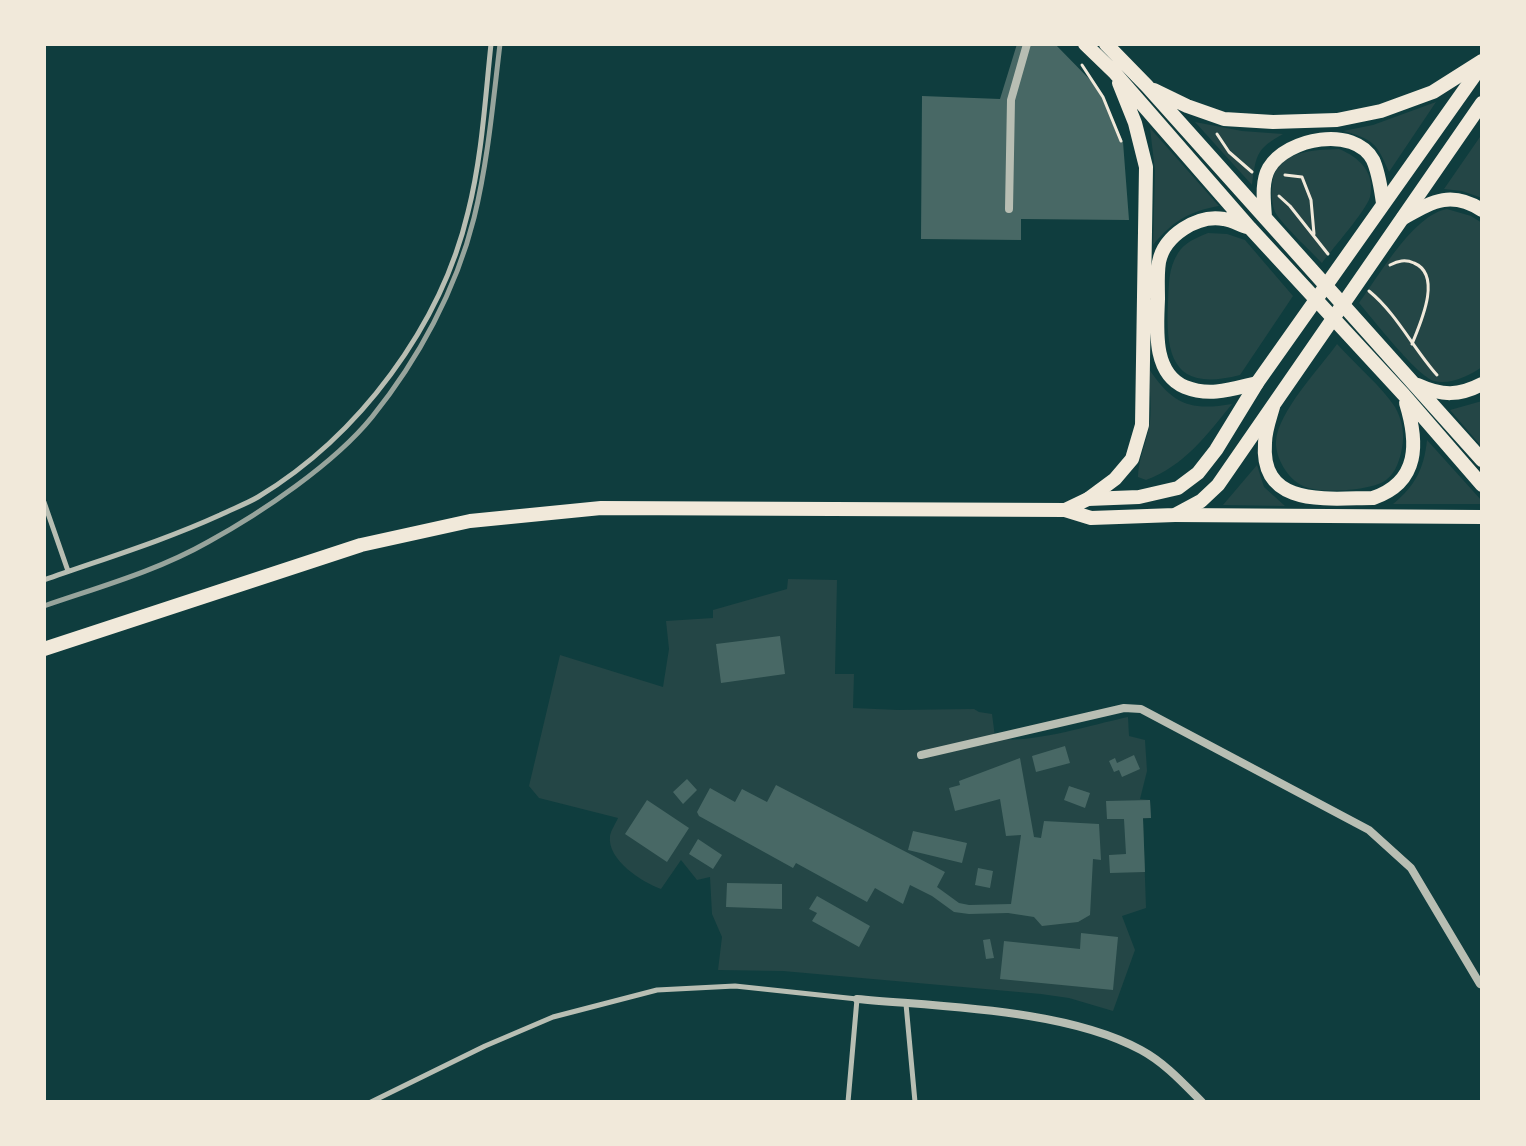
<!DOCTYPE html>
<html>
<head>
<meta charset="utf-8">
<style>
  body { margin:0 }
  #map { position:relative; width:1526px; height:1146px; overflow:hidden; background:#0f3d3e; font-family:"Titillium Web",sans-serif }
  canvas { display:block }
  .frame { position:absolute; inset:0; border:46px solid #f1e9da; pointer-events:none }
</style>
</head>
<body>
<div id="map">
<canvas width="1526" height="1146"></canvas>
<div class="frame"></div>
</div>
<script>
const c = document.querySelector('canvas').getContext('2d');
c.lineJoin = 'round';
function fill(path, color) { c.fillStyle = color; c.fill(path, 'evenodd'); }
function strokePath(path, color, width, dash) { c.strokeStyle = color; c.lineWidth = width; c.lineCap = dash ? 'butt' : 'round'; c.setLineDash(dash || []); c.stroke(path); }
const green = new Path2D(`
  M 1436,102 L 1389,172 C 1376,142 1374,140 1343,131 L 1373,125 Z
  M 1195,122 L 1242,131 L 1283,134 C 1256,149 1256,155 1252,185 Z
  M 1150,128 L 1219,206 C 1189,211 1172,222 1153,245 L 1155,171 Z
  M 1482,134 L 1482,198 L 1462,191 L 1444,189 Z
  M 1339,149 C 1359,157 1376,173 1370,197 C 1366,211 1332,249 1322,263 C 1310,250 1283,226 1275,212 C 1272,205 1271,194 1272,187 C 1273,151 1311,150 1339,149 Z
  M 1447,209 L 1471,216 L 1482,223 L 1482,367 C 1469,376 1450,385 1434,381 C 1417,376 1373,319 1359,303 C 1379,276 1413,215 1447,209 Z
  M 1208,233 L 1227,234 L 1245,240 L 1293,296 L 1240,375 C 1175,392 1165,359 1168,302 C 1169,285 1168,269 1178,253 C 1185,242 1196,238 1208,233 Z
  M 1337,344 C 1355,364 1381,386 1395,407 C 1402,419 1405,435 1402,448 C 1400,459 1396,473 1386,480 C 1372,491 1319,494 1303,486 C 1288,479 1275,458 1276,441 C 1278,412 1319,369 1337,344 Z
  M 1149,369 C 1173,405 1191,411 1232,404 C 1207,435 1184,466 1146,480 L 1138,477 C 1138,458 1148,440 1150,421 C 1152,404 1149,386 1149,369 Z
  M 1482,401 L 1482,447 L 1450,410 Z
  M 1427,440 L 1482,501 L 1482,504 L 1393,504 C 1415,486 1424,469 1427,440 Z
  M 1257,465 L 1264,487 L 1285,506 L 1223,505 Z
  M 788,579 L 837,580 L 835,674 L 854,674 L 853,708 L 898,710 L 974,709 L 979,712 L 992,714 L 995,737 C 1022,747 1098,723 1128,717 L 1129,736 L 1145,740 L 1147,771 L 1140,799 L 1150,800 L 1151,818 L 1143,819 L 1146,908 L 1122,916 L 1135,950 L 1113,1011 L 1069,998 L 1041,994 L 783,971 L 718,970 L 722,937 L 712,914 L 710,877 L 697,880 L 681,860 L 661,889 C 642,882 607,860 610,836 C 611,830 616,823 618,818 L 539,798 L 529,786 L 560,655 L 663,687 L 669,649 L 666,621 L 713,618 L 713,610 L 787,589 Z`);
const building = new Path2D(`
  M 1017,44 L 1055,44 L 1099,89 L 1123,142 L 1129,220 L 1021,219 L 1021,240 L 921,239 L 922,96 L 1000,99 Z
  M 780,636 L 785,674 L 721,683 L 716,644 Z
  M 1065,746 L 1070,763 L 1036,772 L 1032,756 Z
  M 1134,755 L 1140,769 L 1122,777 L 1119,770 L 1114,772 L 1109,761 L 1115,758 L 1117,763 Z
  M 1020,758 L 1034,837 L 1041,838 L 1044,821 L 1099,824 L 1101,860 L 1093,859 L 1090,915 L 1078,922 L 1042,926 L 1034,917 L 1008,913 L 969,914 L 954,912 L 932,896 L 910,885 L 903,904 L 875,888 L 867,902 L 796,863 L 793,868 L 699,816 L 697,812 L 710,788 L 735,802 L 742,789 L 767,802 L 776,785 L 945,872 L 937,887 L 959,903 L 969,905 L 1011,904 L 1021,835 L 1006,836 L 1000,799 L 955,811 L 949,788 L 960,785 L 959,781 Z
  M 687,779 L 697,790 L 683,804 L 673,792 Z
  M 1069,786 L 1090,793 L 1085,808 L 1064,800 Z
  M 647,800 L 689,828 L 667,862 L 625,834 Z
  M 1150,800 L 1151,818 L 1143,818 L 1145,872 L 1110,873 L 1109,855 L 1126,854 L 1124,819 L 1107,819 L 1106,801 Z
  M 913,831 L 967,843 L 962,863 L 908,850 Z
  M 698,839 L 722,855 L 713,869 L 689,854 Z
  M 978,868 L 993,871 L 990,888 L 975,885 Z
  M 727,883 L 782,884 L 782,909 L 726,907 Z
  M 817,896 L 870,926 L 859,947 L 812,921 L 817,913 L 809,909 Z
  M 1081,933 L 1118,937 L 1113,990 L 1000,979 L 1004,941 L 1080,949 Z
  M 990,939 L 994,958 L 986,959 L 983,940 Z`);
const path = new Path2D(`
  M 1082,65 L 1103,97 L 1121,141
  M 1217,134 L 1229,152 L 1252,172
  M 1285,175 L 1302,177 L 1311,200 L 1314,234
  M 1279,196 L 1290,206 L 1328,254
  M 1390,265 C 1398,261 1405,259 1414,263 C 1443,275 1420,324 1412,344
  M 1369,291 C 1397,314 1413,348 1437,375`);
const service = new Path2D(`
  M 44,502 L 68,571
  M 44,580 C 103,559 163,541 220,515 C 232,509 246,504 258,497 C 359,436 441,326 468,212 C 482,157 485,100 491,44
  M 906,1004 L 915,1102
  M 371,1102 L 485,1046 L 553,1017 L 657,990 L 735,986 L 857,999 L 848,1102`);
const minor = new Path2D(`
  M 1009,209 L 1011,100 L 1027,44
  M 921,755 L 1124,708 L 1141,709 L 1369,830 L 1411,868 L 1480,984 L 1482,983
  M 857,999 C 942,1007 1066,1009 1141,1050 C 1165,1063 1183,1083 1202,1102`);
const secondary = new Path2D(`
  M 1085,44 L 1114,72 L 1250,228 L 1404,395 L 1482,485
  M 1106,44 L 1147,86 L 1482,460
  M 1154,90 L 1187,106 L 1224,119 L 1273,122 L 1337,120 L 1381,111 L 1433,92 L 1482,61
  M 1265,217 C 1264,202 1261,182 1269,168 C 1287,138 1354,125 1373,160 C 1379,173 1381,190 1383,203
  M 1403,218 C 1432,202 1450,190 1482,210
  M 1247,227 C 1240,225 1232,220 1224,219 C 1197,214 1164,236 1159,262 C 1157,274 1158,287 1158,299 C 1157,328 1152,373 1185,387 C 1210,397 1232,389 1257,383
  M 1418,385 C 1442,396 1459,396 1482,384
  M 1273,407 C 1270,418 1265,431 1265,443 C 1260,509 1330,498 1373,498 C 1420,482 1418,442 1406,403
  M 1088,499 L 1115,479 L 1132,459 L 1142,425 L 1146,167 L 1135,123 L 1119,83
  M 1175,515 L 1482,517`);
const primary = new Path2D(`
  M 1065,510 L 1088,499 L 1139,497 L 1178,488 L 1198,473 L 1216,450 L 1257,383 L 1482,65
  M 44,649 L 361,545 L 470,521 L 601,508 L 1065,510 L 1091,518 L 1175,515 L 1201,501 L 1218,485 L 1482,103`);
const rail = new Path2D(`
  M 44,606 C 99,587 157,571 208,542 C 261,513 334,464 372,417 C 418,360 456,290 474,218 C 488,161 493,102 500,44`);
fill(green, '#244646');
fill(building, '#486865');
strokePath(path, '#f1e9da', 3);
strokePath(service, '#b8beb3', 5);
strokePath(minor, '#b8beb3', 8);
strokePath(secondary, '#f1e9da', 14);
strokePath(primary, '#f1e9da', 14);
strokePath(rail, '#97a49c', 5);
</script>
</body>
</html>
